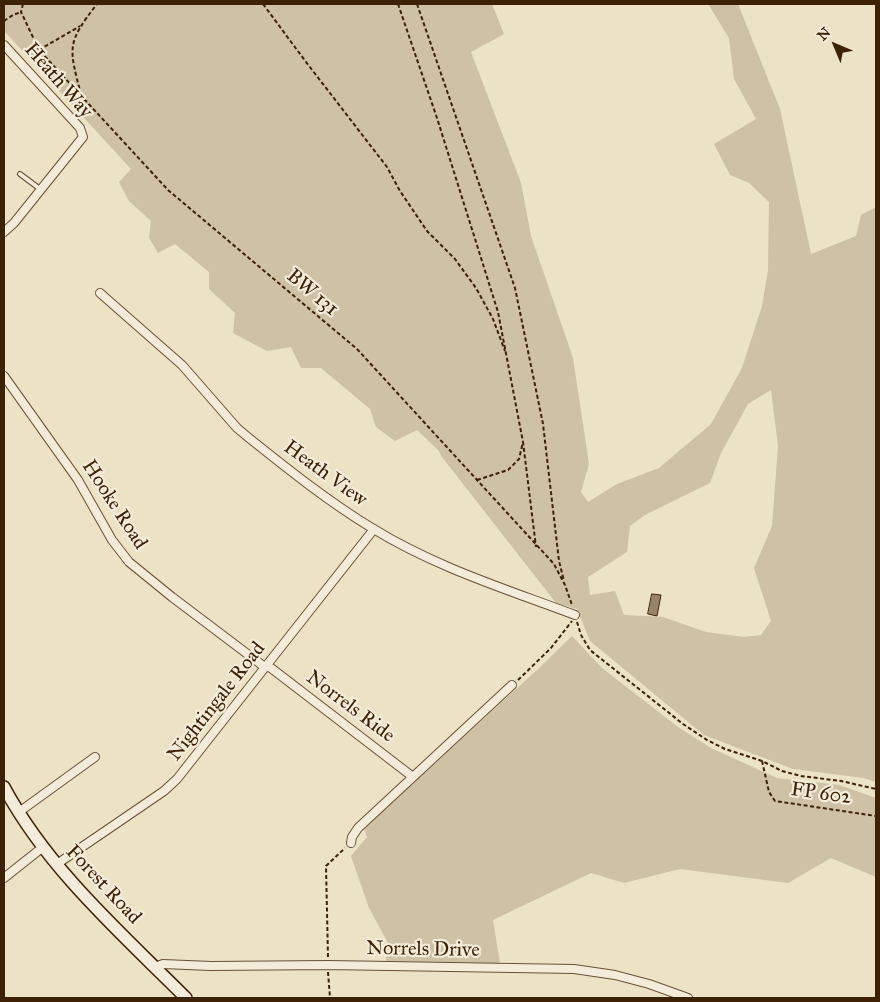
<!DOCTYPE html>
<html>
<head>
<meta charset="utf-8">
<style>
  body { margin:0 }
  #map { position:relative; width:880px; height:1002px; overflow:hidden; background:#ece2c6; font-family:"IM FELL Great Primer",serif }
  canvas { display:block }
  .frame { position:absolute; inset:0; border:5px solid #3d2105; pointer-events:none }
  .north { position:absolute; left:810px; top:20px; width:50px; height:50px; -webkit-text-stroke:4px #f3ecda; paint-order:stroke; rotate:315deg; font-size:14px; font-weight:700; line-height:20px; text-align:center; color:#3d2105 }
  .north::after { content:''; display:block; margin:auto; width:18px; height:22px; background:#3d2105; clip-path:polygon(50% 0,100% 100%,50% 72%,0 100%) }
</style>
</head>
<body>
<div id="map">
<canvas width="880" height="1002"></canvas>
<div class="frame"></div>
<div class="north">N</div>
</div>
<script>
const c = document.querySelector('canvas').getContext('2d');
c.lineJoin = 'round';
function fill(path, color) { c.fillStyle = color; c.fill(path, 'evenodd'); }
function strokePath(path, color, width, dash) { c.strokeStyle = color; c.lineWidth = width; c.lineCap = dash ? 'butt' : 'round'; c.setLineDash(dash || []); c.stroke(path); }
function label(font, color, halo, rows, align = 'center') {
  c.font = font + ' "IM FELL Great Primer",serif'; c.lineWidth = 4.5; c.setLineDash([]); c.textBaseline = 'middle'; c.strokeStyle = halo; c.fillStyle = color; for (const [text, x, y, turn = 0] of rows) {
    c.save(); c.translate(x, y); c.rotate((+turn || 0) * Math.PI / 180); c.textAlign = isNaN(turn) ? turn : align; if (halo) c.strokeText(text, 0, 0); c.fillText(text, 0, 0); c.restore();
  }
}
const green = new Path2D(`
  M 4,4 L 492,4 L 504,34 L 471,52 L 521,183 L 531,236 L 573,358 L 589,464 L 581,492 L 588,502 L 617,484 L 659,468 L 711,424 L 742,368 L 762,306 L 768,271 L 769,202 L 749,183 L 730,175 L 714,144 L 756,119 L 734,79 L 729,38 L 708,4 L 738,4 L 780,109 L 811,254 L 856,236 L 861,215 L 876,207 L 876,782 L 864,778 L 793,769 L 704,735 L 590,641 L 577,609 L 556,603 L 442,457 L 439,451 L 417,430 L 395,441 L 376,427 L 370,409 L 321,368 L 301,368 L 291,347 L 267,351 L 233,333 L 235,313 L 209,289 L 209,272 L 175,244 L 158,253 L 149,238 L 151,221 L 129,201 L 119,182 L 131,169 L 4,31 ZM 771,390 L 778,446 L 772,526 L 754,568 L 771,621 L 761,635 L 744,637 L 706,632 L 663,617 L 624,615 L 615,591 L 590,595 L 588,577 L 627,552 L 630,526 L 645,515 L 710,483 L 721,453 L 748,404 Z
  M 572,636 L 602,668 L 678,727 L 711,748 L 777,778 L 839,785 L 876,798 L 876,877 L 831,858 L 788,883 L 680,869 L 624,883 L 591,873 L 493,920 L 500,963 L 386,961 L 387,941 L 369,908 L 351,856 L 367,837 L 364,828 L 537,670 Z`);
const building = new Path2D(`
  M 652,594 L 661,595 L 657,616 L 648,614 Z`);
const path = new Path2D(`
  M 23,4 L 21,12 L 39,50 L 168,190 L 357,349 L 554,564 L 565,585 L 572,605
  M 263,4 L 306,62 L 387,167 L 400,191 L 427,231 L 455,259 L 476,288 L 493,319 L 505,351
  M 398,4 L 437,118 L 498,312 L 523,442
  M 417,4 L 515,288 L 543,424 L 559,561 L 564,581
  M 4,21 L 13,15 L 21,12
  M 39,50 L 80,26
  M 81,95 C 69,47 66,44 97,4
  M 477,480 L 508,470 L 519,459 L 523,442 L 536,547
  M 577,622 L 581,635 L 590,650 L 683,724 L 707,740 L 725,749 L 762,761 L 782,771 L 801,776 L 841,781 L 876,789
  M 518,680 L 551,648 L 572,621
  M 762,761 L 769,792 L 775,801 L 876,816
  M 328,957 L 326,866 L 345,848
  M 328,972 L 330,998`);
const lane = new Path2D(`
  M 20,174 L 40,189`);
const street = new Path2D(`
  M 4,45 L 80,128 L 83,137 L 14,223 L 4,232
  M 100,293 L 182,365 L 237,428 L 249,438 C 289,470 329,502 372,528 C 435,567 506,589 575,615
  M 4,376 L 78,480 L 112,540 L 129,562 L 172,597 L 262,665 L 271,668 L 413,777
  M 19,812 L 95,757
  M 351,843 L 352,837 L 358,828 L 512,685
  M 57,864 L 164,791 L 177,779 L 374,529
  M 4,878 L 43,847
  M 155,967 L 163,964 L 211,966 L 328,965 L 574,969 L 615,975 L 649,984 L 688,998`);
const secondary = new Path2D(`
  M 4,787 C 48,869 121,933 186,998`);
const streetNames = [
  ["Heath Way",58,81,49],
  ["BW 131",312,293,40],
  ["Heath View",325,474,36],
  ["Hooke Road",114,505,57],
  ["Nightingale Road",217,702,-52],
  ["Norrels Ride",350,707,37],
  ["FP 602",821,794,8],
  ["Forest Road",103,885,47],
  ["Norrels Drive",423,950,1]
];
fill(green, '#cec1a5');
fill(building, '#988569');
strokePath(building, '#3d2105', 1);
strokePath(lane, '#695135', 6);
strokePath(street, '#695135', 10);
strokePath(secondary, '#3d2105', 14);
strokePath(path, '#3d2105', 2, [4, 2.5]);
strokePath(lane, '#f3ecda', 4);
strokePath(street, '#f3ecda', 8);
strokePath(secondary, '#f3ecda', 11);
label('20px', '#3d2105', '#f3ecda', streetNames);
</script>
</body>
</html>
